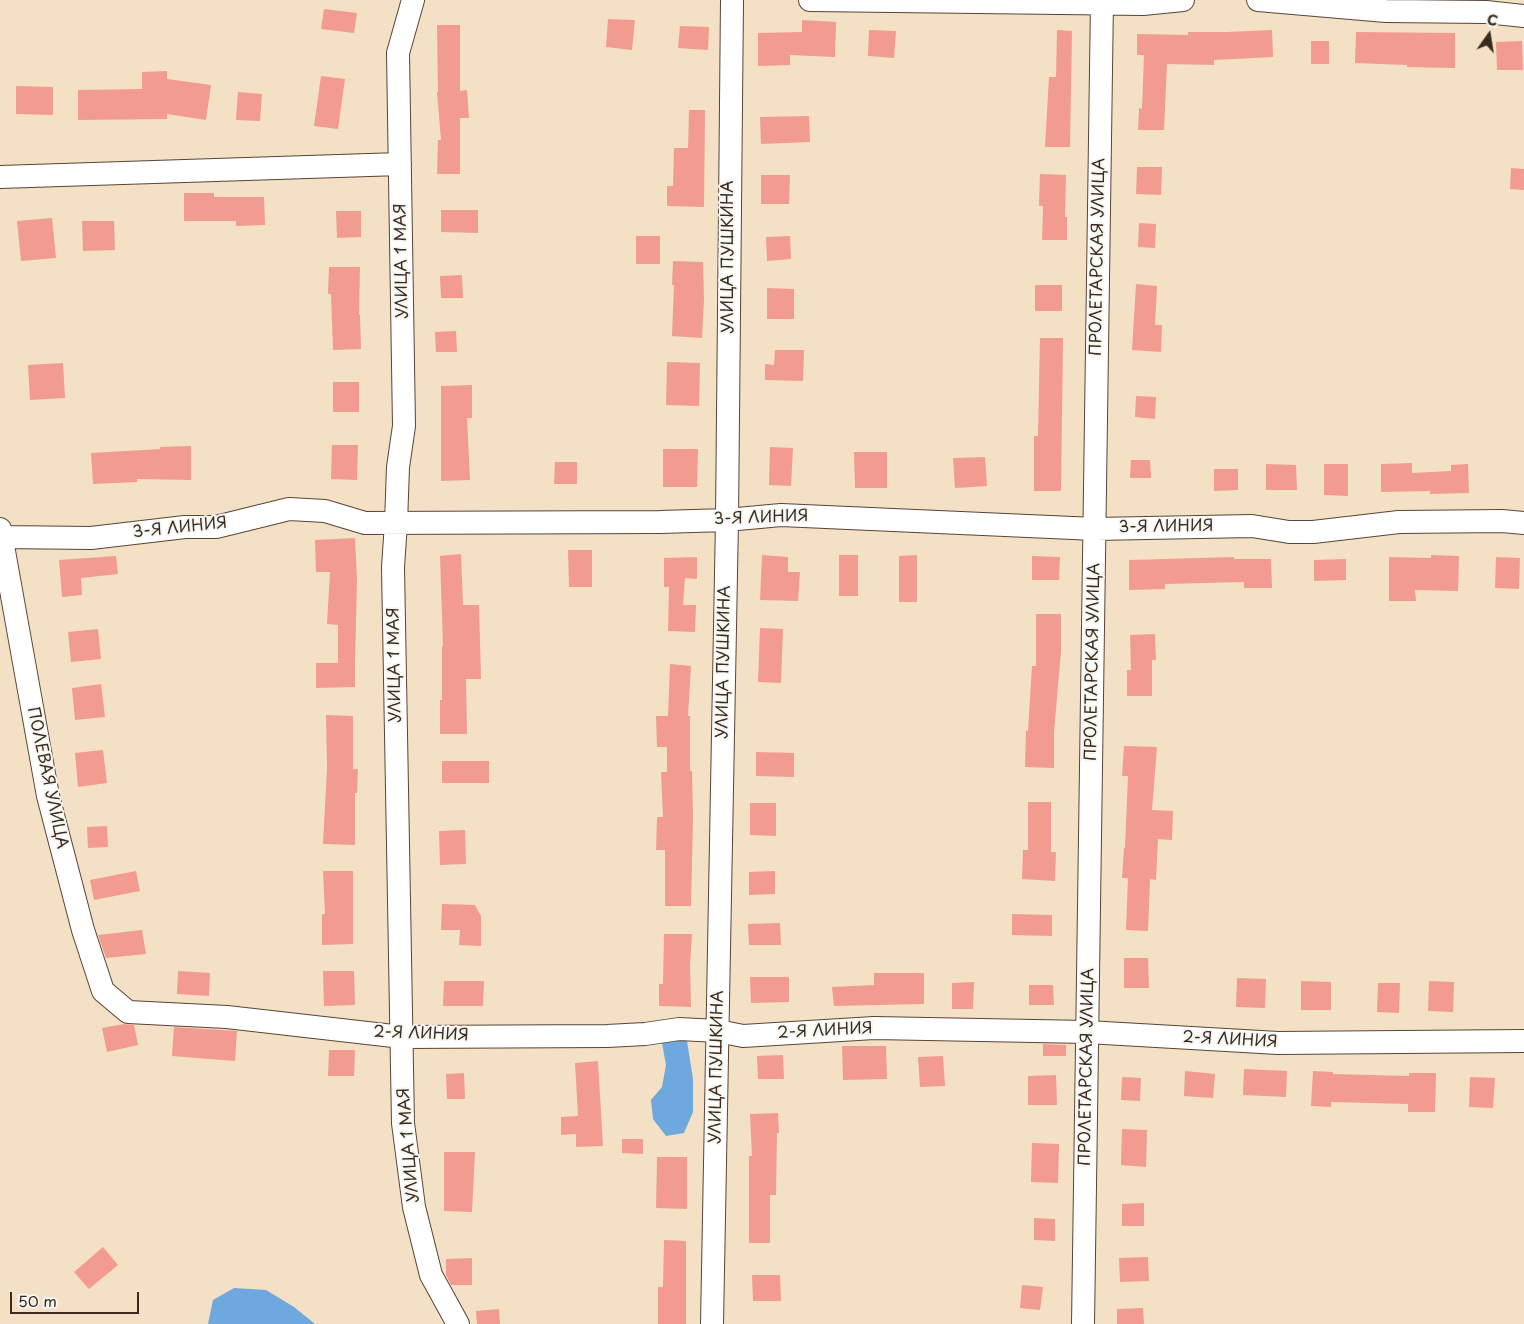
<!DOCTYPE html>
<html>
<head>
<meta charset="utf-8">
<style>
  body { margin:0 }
  #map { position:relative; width:1524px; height:1324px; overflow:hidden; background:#f4e0c5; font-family:"Playpen Sans",sans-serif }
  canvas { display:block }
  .north { position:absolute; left:1464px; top:10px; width:50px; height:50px; -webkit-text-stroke:4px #f6f6f2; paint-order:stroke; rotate:13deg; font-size:14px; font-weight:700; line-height:20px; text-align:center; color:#3b2a1e }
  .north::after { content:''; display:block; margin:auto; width:18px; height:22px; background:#3b2a1e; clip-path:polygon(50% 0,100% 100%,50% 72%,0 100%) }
  .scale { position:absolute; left:10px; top:1292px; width:129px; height:22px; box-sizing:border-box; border:2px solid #3b2a1e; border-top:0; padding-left:6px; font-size:15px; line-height:18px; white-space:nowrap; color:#3b2a1e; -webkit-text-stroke:4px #f6f6f2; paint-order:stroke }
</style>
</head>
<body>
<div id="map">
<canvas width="1524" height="1324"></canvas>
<div class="north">С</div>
<div class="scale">50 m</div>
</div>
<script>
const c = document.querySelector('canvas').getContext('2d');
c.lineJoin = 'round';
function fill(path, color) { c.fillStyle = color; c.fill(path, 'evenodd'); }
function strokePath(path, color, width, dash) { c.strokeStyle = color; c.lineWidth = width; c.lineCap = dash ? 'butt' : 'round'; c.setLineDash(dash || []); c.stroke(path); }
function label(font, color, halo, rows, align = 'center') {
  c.font = font + ' "Playpen Sans",sans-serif'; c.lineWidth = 4; c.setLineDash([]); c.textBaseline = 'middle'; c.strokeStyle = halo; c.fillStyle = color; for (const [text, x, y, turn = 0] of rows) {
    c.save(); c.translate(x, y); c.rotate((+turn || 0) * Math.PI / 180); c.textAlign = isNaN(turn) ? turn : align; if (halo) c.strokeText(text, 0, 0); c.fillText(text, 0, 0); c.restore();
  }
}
const water = new Path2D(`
  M 676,1037 L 687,1041 L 693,1079 L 693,1112 L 684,1133 L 666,1136 L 653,1119 L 651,1100 L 662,1087 L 666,1065 L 662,1043 Z
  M 234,1288 L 266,1290 L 294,1307 L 315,1324 L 208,1324 L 213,1300 Z`);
const building = new Path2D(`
  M 324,9 L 357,13 L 354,33 L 321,29 Z
  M 608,19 L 635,20 L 632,50 L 606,47 Z
  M 802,20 L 836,22 L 835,57 L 790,55 L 790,65 L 758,66 L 758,33 L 802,32 Z
  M 437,25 L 460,25 L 460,91 L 467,90 L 469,118 L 460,118 L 460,174 L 437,174 L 438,140 L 441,140 L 437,92 L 438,92 Z
  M 680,26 L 709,27 L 708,50 L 678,48 Z
  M 869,30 L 896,31 L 894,58 L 868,56 Z
  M 1057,30 L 1072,31 L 1070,147 L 1045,147 L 1049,77 L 1056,77 Z
  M 1272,30 L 1273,57 L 1214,60 L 1214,65 L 1167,64 L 1164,130 L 1138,130 L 1139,108 L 1142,109 L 1144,55 L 1137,55 L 1137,34 L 1188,35 L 1188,32 L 1227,32 Z
  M 1356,32 L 1455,33 L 1455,68 L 1407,67 L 1407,65 L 1355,63 Z
  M 1311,41 L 1329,41 L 1329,64 L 1311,64 Z
  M 1522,41 L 1523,70 L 1497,70 L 1496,42 Z
  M 167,71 L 167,79 L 211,85 L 206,120 L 167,114 L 167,119 L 78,120 L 78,90 L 142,89 L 142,72 Z
  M 321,76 L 345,79 L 338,129 L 314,126 Z
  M 16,86 L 53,87 L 53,115 L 16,114 Z
  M 238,92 L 262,94 L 260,121 L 236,120 Z
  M 689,110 L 705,110 L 704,207 L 667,206 L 667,186 L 673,186 L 674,148 L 688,148 Z
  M 809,116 L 810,142 L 761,144 L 760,117 Z
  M 1137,167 L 1162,167 L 1161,195 L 1136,194 Z
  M 1511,168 L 1524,169 L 1524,190 L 1510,189 Z
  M 1040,174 L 1066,175 L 1065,217 L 1067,217 L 1067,240 L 1042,240 L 1043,206 L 1039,206 Z
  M 761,175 L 790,175 L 789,204 L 761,204 Z
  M 184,193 L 214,193 L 214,197 L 264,197 L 265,225 L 236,226 L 236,221 L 184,221 Z
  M 441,210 L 478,210 L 478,233 L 441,232 Z
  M 336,211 L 361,211 L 361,237 L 337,238 Z
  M 52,218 L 56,258 L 21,261 L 17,221 Z
  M 82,221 L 114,221 L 115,250 L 83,251 Z
  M 1139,223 L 1156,224 L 1155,248 L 1138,247 Z
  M 636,236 L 660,236 L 660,264 L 636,264 Z
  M 790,236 L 791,259 L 767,261 L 766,237 Z
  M 673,261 L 703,262 L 704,299 L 702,338 L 672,336 L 674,285 L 672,285 Z
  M 329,267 L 360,267 L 359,315 L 360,315 L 361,349 L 333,350 L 331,294 L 328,294 Z
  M 462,275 L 463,298 L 441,298 L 440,276 Z
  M 1136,284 L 1157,286 L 1155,325 L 1162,325 L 1161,352 L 1132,350 Z
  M 1035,285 L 1062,285 L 1062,311 L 1035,311 Z
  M 767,288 L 794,289 L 794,319 L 767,319 Z
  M 456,331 L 457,352 L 436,352 L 435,332 Z
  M 1040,338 L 1063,338 L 1061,491 L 1034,491 L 1034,436 L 1038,436 Z
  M 775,350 L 804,350 L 803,381 L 765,380 L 765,364 L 774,365 Z
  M 667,362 L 700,363 L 699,406 L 666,405 Z
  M 63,363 L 65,398 L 30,400 L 28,365 Z
  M 333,382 L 359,382 L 359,412 L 333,412 Z
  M 472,385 L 472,418 L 467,418 L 470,480 L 441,481 L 441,386 Z
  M 1136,396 L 1156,397 L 1155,419 L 1135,417 Z
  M 332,445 L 358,445 L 357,480 L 331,479 Z
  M 191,446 L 191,480 L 137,479 L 137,482 L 93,484 L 91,453 L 160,449 L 160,447 Z
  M 770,447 L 793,448 L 791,486 L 769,485 Z
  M 663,449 L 698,449 L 697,487 L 663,487 Z
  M 854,452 L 887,452 L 887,488 L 855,488 Z
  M 985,457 L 987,486 L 955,488 L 953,458 Z
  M 1131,460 L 1150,460 L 1151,478 L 1130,478 Z
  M 555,462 L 577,462 L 577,484 L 554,484 Z
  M 1412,463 L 1412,473 L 1451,471 L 1451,465 L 1468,464 L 1469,493 L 1430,494 L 1430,491 L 1381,492 L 1381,464 Z
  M 1266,464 L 1296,465 L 1297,490 L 1266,490 Z
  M 1324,464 L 1348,464 L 1348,496 L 1324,495 Z
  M 1214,469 L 1238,469 L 1238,490 L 1214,491 Z
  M 355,538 L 357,580 L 355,663 L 355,687 L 316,688 L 316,663 L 338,663 L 338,625 L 327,624 L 330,572 L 316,572 L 315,540 Z
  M 568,550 L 592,550 L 592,587 L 569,587 Z
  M 461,554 L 463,605 L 479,605 L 481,679 L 466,679 L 467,734 L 440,734 L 440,700 L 442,700 L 442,646 L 443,646 L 440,556 Z
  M 762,555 L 788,557 L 788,572 L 800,572 L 798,601 L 760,600 Z
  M 839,555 L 858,555 L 858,596 L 839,596 Z
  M 917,555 L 917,602 L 899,602 L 899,556 Z
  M 1431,555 L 1459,556 L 1458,591 L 1415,590 L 1416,601 L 1389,601 L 1389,557 L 1431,558 Z
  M 116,556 L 118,574 L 81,578 L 82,595 L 62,597 L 59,560 Z
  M 1032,556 L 1060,557 L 1059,580 L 1032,580 Z
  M 697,557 L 697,579 L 685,578 L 683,605 L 696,605 L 695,632 L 668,631 L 669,587 L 664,587 L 664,558 Z
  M 1234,557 L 1234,559 L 1271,559 L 1272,588 L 1244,588 L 1244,582 L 1165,584 L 1165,589 L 1129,590 L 1129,560 Z
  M 1496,557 L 1520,558 L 1519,589 L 1495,588 Z
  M 1346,559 L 1346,580 L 1314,581 L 1314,560 Z
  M 1036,614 L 1061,614 L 1061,651 L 1054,732 L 1054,768 L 1025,767 L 1026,731 L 1028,731 L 1032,666 L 1036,666 Z
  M 760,628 L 783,629 L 781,683 L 758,682 Z
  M 98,629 L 101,659 L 71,662 L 68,632 Z
  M 1155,634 L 1156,660 L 1152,660 L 1152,696 L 1127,696 L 1127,670 L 1131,670 L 1130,635 Z
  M 670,664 L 691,666 L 688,716 L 690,716 L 690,771 L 692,771 L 693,817 L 691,906 L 665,906 L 665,850 L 656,850 L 657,817 L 663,817 L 661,772 L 667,772 L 667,747 L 657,747 L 656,716 L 668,716 Z
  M 101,684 L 105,717 L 75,720 L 72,688 Z
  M 326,715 L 353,716 L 353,769 L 358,769 L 357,793 L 355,793 L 355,845 L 323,844 L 327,769 Z
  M 1124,746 L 1157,747 L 1152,810 L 1173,811 L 1172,840 L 1158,839 L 1156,880 L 1150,879 L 1148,931 L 1126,930 L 1128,878 L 1122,878 L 1124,848 L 1125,848 L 1128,776 L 1122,776 Z
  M 103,750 L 107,783 L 78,787 L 75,753 Z
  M 756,752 L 794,753 L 794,777 L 756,776 Z
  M 442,761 L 489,761 L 489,783 L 442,783 Z
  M 1028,802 L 1051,802 L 1051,852 L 1056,852 L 1055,881 L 1022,879 L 1023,850 L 1028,850 Z
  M 750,803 L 776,803 L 776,836 L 750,835 Z
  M 107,826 L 108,847 L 88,848 L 87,827 Z
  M 465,830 L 466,864 L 440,865 L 439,831 Z
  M 136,871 L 140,891 L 94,900 L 90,880 Z
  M 323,871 L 353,871 L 353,944 L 322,945 L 322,914 L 325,914 Z
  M 775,871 L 775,894 L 749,895 L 749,872 Z
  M 442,904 L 475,905 L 481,916 L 481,946 L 459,945 L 460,930 L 441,930 Z
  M 1012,914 L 1052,915 L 1052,936 L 1012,935 Z
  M 780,923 L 781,945 L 749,945 L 748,924 Z
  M 142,930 L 146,954 L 106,958 L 98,935 Z
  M 664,934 L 692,934 L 690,965 L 691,1007 L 659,1006 L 659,984 L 663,984 Z
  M 1124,958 L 1148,958 L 1149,988 L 1124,988 Z
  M 178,971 L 210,973 L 209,996 L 177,994 Z
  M 323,971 L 354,971 L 355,1005 L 324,1006 Z
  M 874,973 L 924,973 L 924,1004 L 834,1006 L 832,987 L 874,985 Z
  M 750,977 L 789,977 L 789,1002 L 751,1003 Z
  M 1237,978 L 1266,979 L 1265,1008 L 1236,1007 Z
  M 444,981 L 484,981 L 483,1006 L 443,1006 Z
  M 1301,981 L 1331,982 L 1331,1010 L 1301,1010 Z
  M 1429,981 L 1454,982 L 1453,1012 L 1428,1011 Z
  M 974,982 L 973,1009 L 952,1009 L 952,983 Z
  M 1378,983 L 1400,983 L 1399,1013 L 1377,1012 Z
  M 1029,985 L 1053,985 L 1054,1005 L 1029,1005 Z
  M 124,1024 L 134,1025 L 138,1045 L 107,1052 L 102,1028 Z
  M 174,1027 L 237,1031 L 235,1061 L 172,1056 Z
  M 1043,1044 L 1066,1045 L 1066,1056 L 1043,1056 Z
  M 842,1046 L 886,1046 L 887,1079 L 843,1080 Z
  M 329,1050 L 355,1050 L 354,1076 L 328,1076 Z
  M 783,1055 L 784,1079 L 758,1079 L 757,1056 Z
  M 943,1056 L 945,1086 L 920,1087 L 918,1057 Z
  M 598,1061 L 603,1146 L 576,1147 L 576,1134 L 561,1135 L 561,1117 L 578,1116 L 575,1063 Z
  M 1244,1069 L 1287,1071 L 1286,1097 L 1243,1095 Z
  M 1185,1071 L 1215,1074 L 1213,1098 L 1184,1096 Z
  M 1313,1071 L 1333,1072 L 1333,1074 L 1409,1076 L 1409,1073 L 1436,1073 L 1435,1112 L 1408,1112 L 1408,1104 L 1331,1102 L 1331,1107 L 1311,1106 Z
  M 464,1073 L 465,1099 L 447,1099 L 446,1074 Z
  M 1056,1075 L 1057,1105 L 1028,1105 L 1028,1076 Z
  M 1122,1077 L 1141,1078 L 1140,1101 L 1121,1100 Z
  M 1470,1077 L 1495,1078 L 1493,1108 L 1469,1107 Z
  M 778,1113 L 779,1133 L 777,1133 L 776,1195 L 770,1195 L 770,1243 L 749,1243 L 749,1156 L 752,1156 L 750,1114 Z
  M 1122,1129 L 1147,1130 L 1146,1167 L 1121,1165 Z
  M 622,1139 L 643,1139 L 643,1154 L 622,1153 Z
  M 1032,1143 L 1059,1144 L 1058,1183 L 1031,1182 Z
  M 444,1152 L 475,1152 L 472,1212 L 444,1211 Z
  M 657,1157 L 687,1157 L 687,1209 L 656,1208 Z
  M 1144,1203 L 1144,1226 L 1122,1226 L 1122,1204 Z
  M 1034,1218 L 1055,1219 L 1055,1241 L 1034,1240 Z
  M 664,1240 L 686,1241 L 686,1324 L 658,1324 L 658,1287 L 663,1287 Z
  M 103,1247 L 118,1265 L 89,1289 L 74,1272 Z
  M 1148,1257 L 1149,1281 L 1120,1282 L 1119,1258 Z
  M 472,1258 L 472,1285 L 451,1285 L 446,1275 L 446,1259 Z
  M 752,1275 L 780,1275 L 781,1301 L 753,1301 Z
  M 1022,1285 L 1043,1287 L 1040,1310 L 1020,1308 Z
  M 1143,1308 L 1144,1324 L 1117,1324 L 1117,1309 Z
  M 499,1309 L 500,1324 L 477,1324 L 476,1311 Z`);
const minor = new Path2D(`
  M 413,0 L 398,53 L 404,426 L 398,467 L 396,523 L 393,567 L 403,1123 L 414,1207 L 431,1275 L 458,1324
  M 810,0 L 1143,4 L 1183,0
  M 1258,0 L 1386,11 L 1486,12 L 1524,16
  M 0,177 L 400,164
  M 0,529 L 48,796 L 83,930 L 103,991 L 128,1012 L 227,1017 L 402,1037 L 607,1036 L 645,1034 L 679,1029 L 718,1031 L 743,1036 L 874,1028 L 1087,1032 L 1278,1043 L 1524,1041
  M 1,537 L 91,538 L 185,527 L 216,527 L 289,509 L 325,511 L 365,523 L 660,522 L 727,520 L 781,515 L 1095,529 L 1252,526 L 1289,532 L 1313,532 L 1399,522 L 1502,521 L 1524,523
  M 712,1324 L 727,520 L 732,0
  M 1083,1324 L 1102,0`);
const streetNames = [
  ["УЛИЦА ПУШКИНА",729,257,-90],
  ["ПРОЛЕТАРСКАЯ УЛИЦА",1098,257,-89],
  ["УЛИЦА 1 МАЯ",402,261,-91],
  ["3-Я ЛИНИЯ",761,518,-2],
  ["3-Я ЛИНИЯ",1166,527,-1],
  ["3-Я ЛИНИЯ",180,528,-6],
  ["УЛИЦА ПУШКИНА",724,662,-89],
  ["ПРОЛЕТАРСКАЯ УЛИЦА",1093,662,-89],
  ["УЛИЦА 1 МАЯ",395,665,-91],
  ["ПОЛЕВАЯ УЛИЦА",47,778,78],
  ["2-Я ЛИНИЯ",825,1031,-3],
  ["2-Я ЛИНИЯ",421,1034,2],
  ["2-Я ЛИНИЯ",1230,1040,3],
  ["УЛИЦА ПУШКИНА",717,1067,-89],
  ["ПРОЛЕТАРСКАЯ УЛИЦА",1087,1067,-89],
  ["УЛИЦА 1 МАЯ",409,1145,-95]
];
fill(water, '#6ea8de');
fill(building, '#f29b91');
strokePath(minor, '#574537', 24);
strokePath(minor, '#fff', 22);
label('16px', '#3b2a1e', '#f6f6f2', streetNames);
</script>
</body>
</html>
